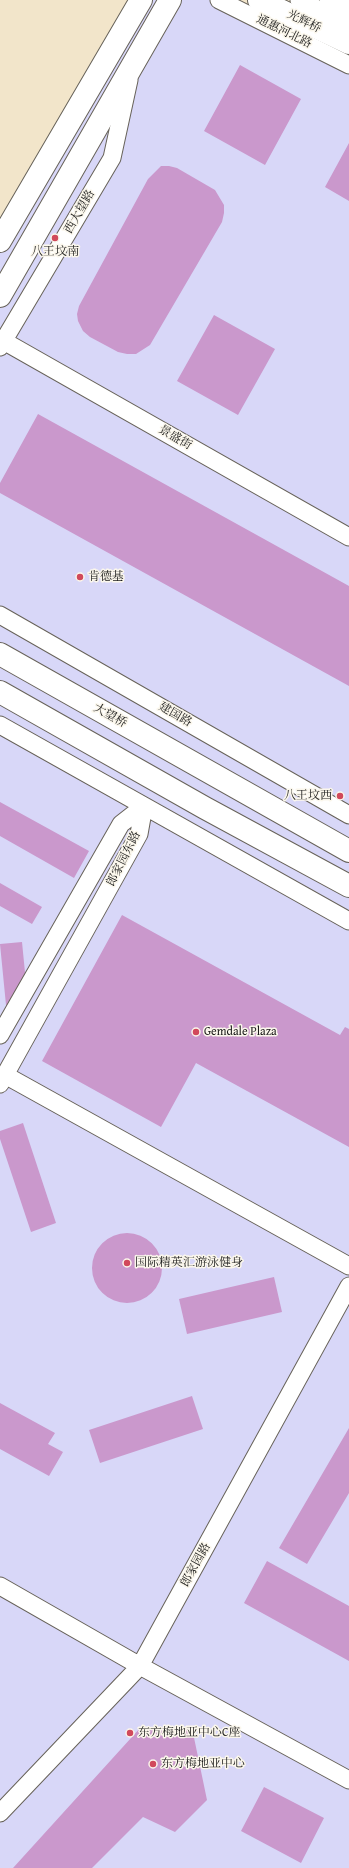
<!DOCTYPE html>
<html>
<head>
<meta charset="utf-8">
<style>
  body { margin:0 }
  canvas { display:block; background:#f2e5ca }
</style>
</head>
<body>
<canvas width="349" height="1868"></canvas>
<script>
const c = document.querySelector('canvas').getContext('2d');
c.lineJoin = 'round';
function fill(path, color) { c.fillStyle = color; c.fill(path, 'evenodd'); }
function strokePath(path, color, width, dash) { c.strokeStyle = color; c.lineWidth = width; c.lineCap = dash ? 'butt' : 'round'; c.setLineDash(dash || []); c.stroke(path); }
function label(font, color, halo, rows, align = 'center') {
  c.font = font + ' "Gentium Book Plus","Noto Serif SC",serif'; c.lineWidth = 3; c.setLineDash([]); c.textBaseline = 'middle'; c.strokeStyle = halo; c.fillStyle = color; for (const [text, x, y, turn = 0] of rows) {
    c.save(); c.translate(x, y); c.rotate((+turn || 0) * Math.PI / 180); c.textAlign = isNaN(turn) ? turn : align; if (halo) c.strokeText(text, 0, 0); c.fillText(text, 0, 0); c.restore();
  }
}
const built = new Path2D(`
  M 141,0 L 224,0 L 349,59 L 349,1868 L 0,1868 L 0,249 Z`);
const building = new Path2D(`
  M 240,65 L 301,99 L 265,165 L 204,131 Z
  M 349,143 L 349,201 L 325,187 Z
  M 161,166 L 169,166 L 177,168 L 215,190 L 224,205 L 224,213 L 222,222 L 150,345 L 136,354 L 127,354 L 118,352 L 90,337 L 83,331 L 78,321 L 77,314 L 79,306 L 148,179 Z
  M 214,315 L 275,349 L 238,415 L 177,381 Z
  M 38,414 L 349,586 L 349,686 L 0,493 L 0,483 Z
  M 0,802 L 89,851 L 74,878 L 0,836 Z
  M 0,883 L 42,907 L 32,924 L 0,906 Z
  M 122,915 L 340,1035 L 345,1027 L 349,1029 L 349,1147 L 196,1063 L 161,1127 L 42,1061 Z
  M 22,942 L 28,1003 L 6,1005 L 0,944 Z
  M 23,1123 L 56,1223 L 31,1232 L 0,1139 L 0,1131 Z
  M92 1268a35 35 0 1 1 70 0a35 35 0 1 1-70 0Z
  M 274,1277 L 282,1312 L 187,1334 L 179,1299 Z
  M 192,1396 L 203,1429 L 100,1463 L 89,1430 Z
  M 0,1403 L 55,1433 L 48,1444 L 63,1452 L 49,1476 L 0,1449 Z
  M 349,1428 L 349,1493 L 307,1564 L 279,1548 Z
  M 267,1561 L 349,1606 L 349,1661 L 244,1603 Z
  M 141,1727 L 192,1728 L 207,1800 L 175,1832 L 143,1817 L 92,1868 L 13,1868 Z
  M 264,1787 L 324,1818 L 301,1863 L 241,1831 Z`);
const minor = new Path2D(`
  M 219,0 L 349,65
  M 299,0 L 349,24
  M 0,339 L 349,537
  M 0,347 L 112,158 L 129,80
  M 0,615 L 349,815
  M 0,725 L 349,921
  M 0,1035 L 121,824 L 144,806
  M 5,1075 L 349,1266
  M 0,1084 L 139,834 L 144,806
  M 0,1586 L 140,1666 L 349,1780
  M 0,1813 L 140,1666 L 349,1286`);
const major = new Path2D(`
  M 0,241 L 141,0
  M 0,296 L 170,0`);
const highway = new Path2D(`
  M 259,0 L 349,43
  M 331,0 L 349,9
  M 0,654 L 349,851
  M 0,692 L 205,808 L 349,886`);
const markers = [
  [55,238,4,"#d1495b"],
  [80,577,4,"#d1495b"],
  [340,796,4,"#d1495b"],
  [196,1032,4,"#d1495b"],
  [127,1263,4,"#d1495b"],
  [130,1733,4,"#d1495b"],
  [153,1764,4,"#d1495b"]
];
const streetNames = [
  ["光辉桥",304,22,26],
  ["通惠河北路",284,32,26],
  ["西大望路",80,212,-60],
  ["景盛街",175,438,30],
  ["建国路",175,715,30],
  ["大望桥",110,716,29],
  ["郎家园东路",124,859,-63],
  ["郎家园路",196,1565,-61]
];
const poiNames = [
  ["八王坟南",55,252,"center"],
  ["肯德基",88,577],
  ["八王坟西",332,796,"right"],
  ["Gemdale Plaza",204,1032],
  ["国际精英汇游泳健身",135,1263],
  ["东方梅地亚中心C座",138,1733],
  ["东方梅地亚中心",161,1764]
];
fill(built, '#d8d7f8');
fill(building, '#ca98cc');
strokePath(minor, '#676259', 19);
strokePath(major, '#676259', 24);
strokePath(highway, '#676259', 24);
strokePath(minor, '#fff', 17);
strokePath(major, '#fff', 22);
strokePath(highway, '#fff', 22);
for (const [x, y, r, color] of markers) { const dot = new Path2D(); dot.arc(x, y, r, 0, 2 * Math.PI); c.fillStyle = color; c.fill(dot); strokePath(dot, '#fbf7ec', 1.5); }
label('12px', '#1c1c1c', '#fbf7ec', streetNames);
label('12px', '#1c1c1c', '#fbf7ec', poiNames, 'left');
</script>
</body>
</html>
